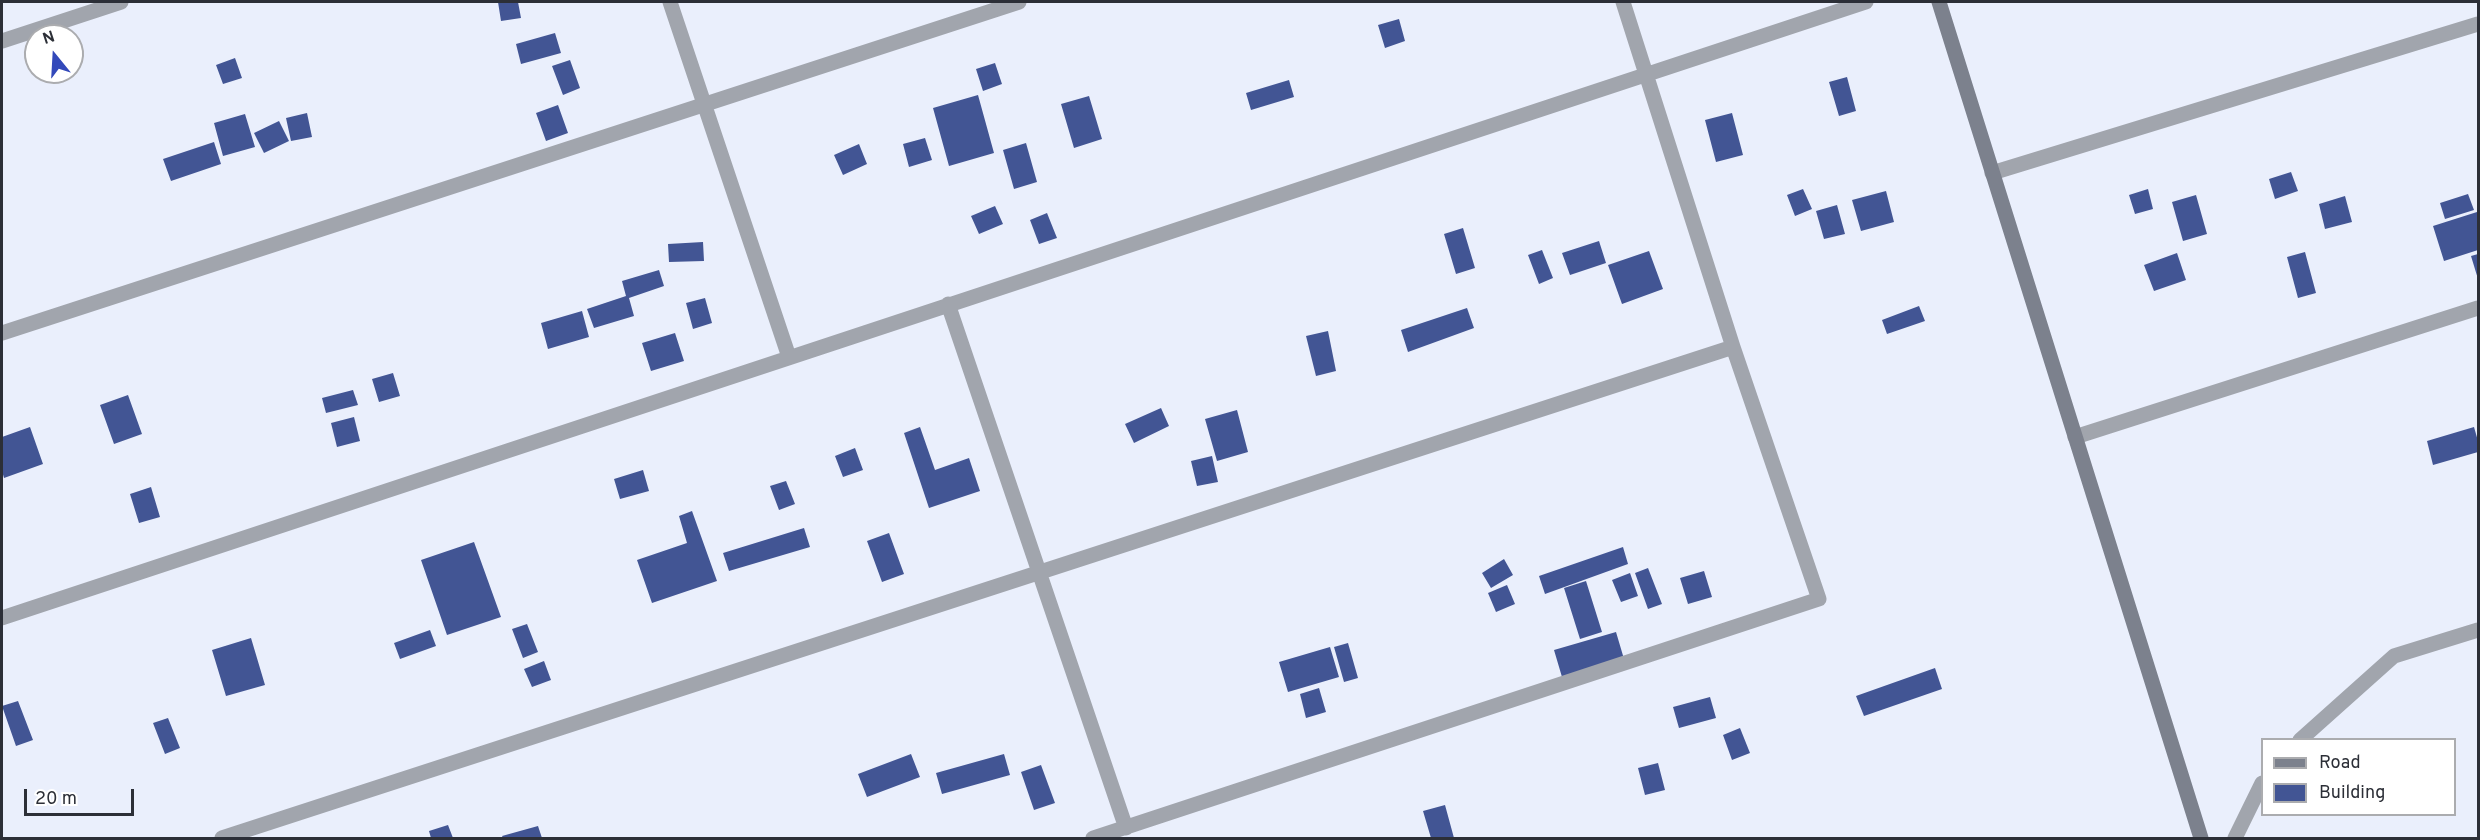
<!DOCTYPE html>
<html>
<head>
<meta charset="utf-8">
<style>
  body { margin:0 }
  #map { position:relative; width:2480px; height:840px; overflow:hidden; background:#eaeffc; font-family:Overpass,sans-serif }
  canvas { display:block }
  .frame { position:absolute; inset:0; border:3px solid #2c2f37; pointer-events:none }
  .legend { position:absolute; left:2261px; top:738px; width:195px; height:78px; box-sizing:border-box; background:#fff; border:2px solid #abacaf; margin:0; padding:8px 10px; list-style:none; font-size:18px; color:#2c2f37 }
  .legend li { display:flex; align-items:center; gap:12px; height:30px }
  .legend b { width:30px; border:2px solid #abacaf }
  .north { position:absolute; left:24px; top:24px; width:60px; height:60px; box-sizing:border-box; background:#fff; border:2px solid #abacaf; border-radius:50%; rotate:342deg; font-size:16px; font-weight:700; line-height:24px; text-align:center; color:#2c2f37 }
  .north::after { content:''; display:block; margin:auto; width:21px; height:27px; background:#3349ba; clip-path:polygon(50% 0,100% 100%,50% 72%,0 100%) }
  .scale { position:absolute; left:24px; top:789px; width:110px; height:27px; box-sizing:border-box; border:3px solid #2c2f37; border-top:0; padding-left:8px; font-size:18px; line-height:21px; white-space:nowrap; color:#2c2f37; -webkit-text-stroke:4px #fff; paint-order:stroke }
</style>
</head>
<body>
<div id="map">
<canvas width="2480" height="840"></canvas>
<div class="frame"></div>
<ul class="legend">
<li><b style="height:8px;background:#7c818d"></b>Road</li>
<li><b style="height:16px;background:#425594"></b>Building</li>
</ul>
<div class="north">N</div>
<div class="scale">20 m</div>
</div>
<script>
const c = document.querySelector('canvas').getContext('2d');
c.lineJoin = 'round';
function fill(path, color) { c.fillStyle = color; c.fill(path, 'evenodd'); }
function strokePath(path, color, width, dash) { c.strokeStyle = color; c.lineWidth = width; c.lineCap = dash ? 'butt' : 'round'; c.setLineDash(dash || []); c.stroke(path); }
const building = new Path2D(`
  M 498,2 L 518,2 L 521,18 L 501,21 Z
  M 1399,19 L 1405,41 L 1385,48 L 1378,25 Z
  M 555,33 L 561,53 L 521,64 L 516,44 Z
  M 235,58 L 242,78 L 223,84 L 216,65 Z
  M 570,60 L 580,88 L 563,95 L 552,66 Z
  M 995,63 L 1002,84 L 983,91 L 976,69 Z
  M 1847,77 L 1856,111 L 1839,116 L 1829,82 Z
  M 1289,80 L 1294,97 L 1251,110 L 1246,93 Z
  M 978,95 L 994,153 L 949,166 L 933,108 Z
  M 1089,96 L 1102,139 L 1074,148 L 1061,104 Z
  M 558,105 L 568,133 L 546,141 L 536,113 Z
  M 307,113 L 312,137 L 291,141 L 286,118 Z
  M 1732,113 L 1743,155 L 1716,162 L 1705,120 Z
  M 245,114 L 255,147 L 223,156 L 214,123 Z
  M 279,121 L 289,141 L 264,153 L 254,133 Z
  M 925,138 L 932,160 L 909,167 L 903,144 Z
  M 214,142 L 221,164 L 171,181 L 163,159 Z
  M 1026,143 L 1037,182 L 1014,189 L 1003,150 Z
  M 859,144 L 867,164 L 843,175 L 834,155 Z
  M 2291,172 L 2298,191 L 2275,199 L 2269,179 Z
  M 1803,189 L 1812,209 L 1795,216 L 1787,195 Z
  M 2148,189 L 2153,209 L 2135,214 L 2129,195 Z
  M 1886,191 L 1894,222 L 1861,231 L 1852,200 Z
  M 2468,194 L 2474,210 L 2445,219 L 2440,203 Z
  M 2196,195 L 2207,234 L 2183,241 L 2172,202 Z
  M 2345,196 L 2352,222 L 2325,229 L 2319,204 Z
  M 1837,205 L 1845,234 L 1824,239 L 1816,211 Z
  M 995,206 L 1003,224 L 979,234 L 971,216 Z
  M 2477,212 L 2478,250 L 2444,261 L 2433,226 Z
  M 1047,213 L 1057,238 L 1039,244 L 1030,220 Z
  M 1463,228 L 1475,268 L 1456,274 L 1444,234 Z
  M 1599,241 L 1606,263 L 1570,275 L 1562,253 Z
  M 703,242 L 704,261 L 669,262 L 668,244 Z
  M 1542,250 L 1553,278 L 1539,284 L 1528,255 Z
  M 1649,251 L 1663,289 L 1622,304 L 1608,265 Z
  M 2305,252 L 2316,293 L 2298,298 L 2287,257 Z
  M 2177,253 L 2186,280 L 2154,291 L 2144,265 Z
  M 2478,254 L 2478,279 L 2471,256 Z
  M 659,270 L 664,286 L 629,298 L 634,316 L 594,328 L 587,309 L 626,296 L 622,281 Z
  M 705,298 L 712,323 L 693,329 L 686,303 Z
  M 1919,306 L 1925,321 L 1887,334 L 1882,320 Z
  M 1467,308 L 1474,328 L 1408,352 L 1401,330 Z
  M 582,311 L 589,337 L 548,349 L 541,323 Z
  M 1328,331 L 1336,371 L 1316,376 L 1306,336 Z
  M 675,333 L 684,361 L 651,371 L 642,343 Z
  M 393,373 L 400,396 L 379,402 L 372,379 Z
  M 353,390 L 358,405 L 326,413 L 322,398 Z
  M 128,395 L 142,434 L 114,444 L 100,405 Z
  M 1161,408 L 1169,426 L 1134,443 L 1125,424 Z
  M 1237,410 L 1248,452 L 1217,461 L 1205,419 Z
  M 354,417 L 360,441 L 337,447 L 331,423 Z
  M 30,427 L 43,464 L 4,478 L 2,471 L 2,437 Z
  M 920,427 L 935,470 L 969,458 L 980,491 L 929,508 L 904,433 Z
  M 2474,427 L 2478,441 L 2478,452 L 2433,465 L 2427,441 Z
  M 855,448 L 863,470 L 843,477 L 835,456 Z
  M 1212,456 L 1218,482 L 1197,486 L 1191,461 Z
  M 643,470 L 649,491 L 620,499 L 614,479 Z
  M 786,481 L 795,504 L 779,510 L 770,486 Z
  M 151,487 L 160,517 L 139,523 L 130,494 Z
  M 692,511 L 717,581 L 652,603 L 637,560 L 687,543 L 679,516 Z
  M 804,528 L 810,547 L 729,571 L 723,553 Z
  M 889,533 L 904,574 L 882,582 L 867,541 Z
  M 474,542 L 501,617 L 447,635 L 421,560 Z
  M 1623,547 L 1628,564 L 1545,594 L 1539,576 Z
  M 1504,559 L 1513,575 L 1491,588 L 1482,573 Z
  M 1648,568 L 1662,604 L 1648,609 L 1635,573 Z
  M 1704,571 L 1712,597 L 1688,604 L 1680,578 Z
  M 1630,573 L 1638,596 L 1621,602 L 1612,580 Z
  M 1586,581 L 1602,632 L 1580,639 L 1564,588 Z
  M 1507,585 L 1515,604 L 1496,612 L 1488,593 Z
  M 527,624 L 538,652 L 523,658 L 512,629 Z
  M 430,630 L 436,646 L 400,659 L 394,643 Z
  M 1616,632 L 1624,659 L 1562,677 L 1554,650 Z
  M 251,638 L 265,685 L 226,696 L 212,650 Z
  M 1348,643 L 1358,678 L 1344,682 L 1334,647 Z
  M 1330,647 L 1339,677 L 1288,692 L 1279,662 Z
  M 544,661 L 551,680 L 532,687 L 524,669 Z
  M 1935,668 L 1942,689 L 1864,716 L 1856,696 Z
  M 1319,688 L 1326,712 L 1306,718 L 1300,694 Z
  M 1710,697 L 1716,718 L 1679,728 L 1673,707 Z
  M 18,701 L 33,740 L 16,746 L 2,706 Z
  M 168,718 L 180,748 L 165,754 L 153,723 Z
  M 1740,728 L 1750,753 L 1732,760 L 1723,735 Z
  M 911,754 L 920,777 L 867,797 L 858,774 Z
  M 1004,754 L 1010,775 L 942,794 L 936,773 Z
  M 1658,763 L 1665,790 L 1645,795 L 1638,768 Z
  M 1041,765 L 1055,803 L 1034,810 L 1021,772 Z
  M 1445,805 L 1454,838 L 1431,838 L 1423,811 Z
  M 448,825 L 453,838 L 431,838 L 429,831 Z
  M 538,826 L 542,838 L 503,838 L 502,836 Z`);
const street = new Path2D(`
  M 670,2 L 789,357
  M 2,41 L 121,2
  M 1992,173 L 2478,24
  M 948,304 L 1126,828
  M 2,333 L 1019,2
  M 2075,437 L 2478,308
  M 2,618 L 1866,2
  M 2300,740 L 2394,656 L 2478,630
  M 222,838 L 1733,347
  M 1093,838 L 1819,599 L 1733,347 L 1623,2
  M 2235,838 L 2262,783`);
const secondary = new Path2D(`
  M 1939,2 L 2201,838`);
fill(building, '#425594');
strokePath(street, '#a1a5ad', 15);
strokePath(secondary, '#7c818d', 15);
</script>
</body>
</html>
